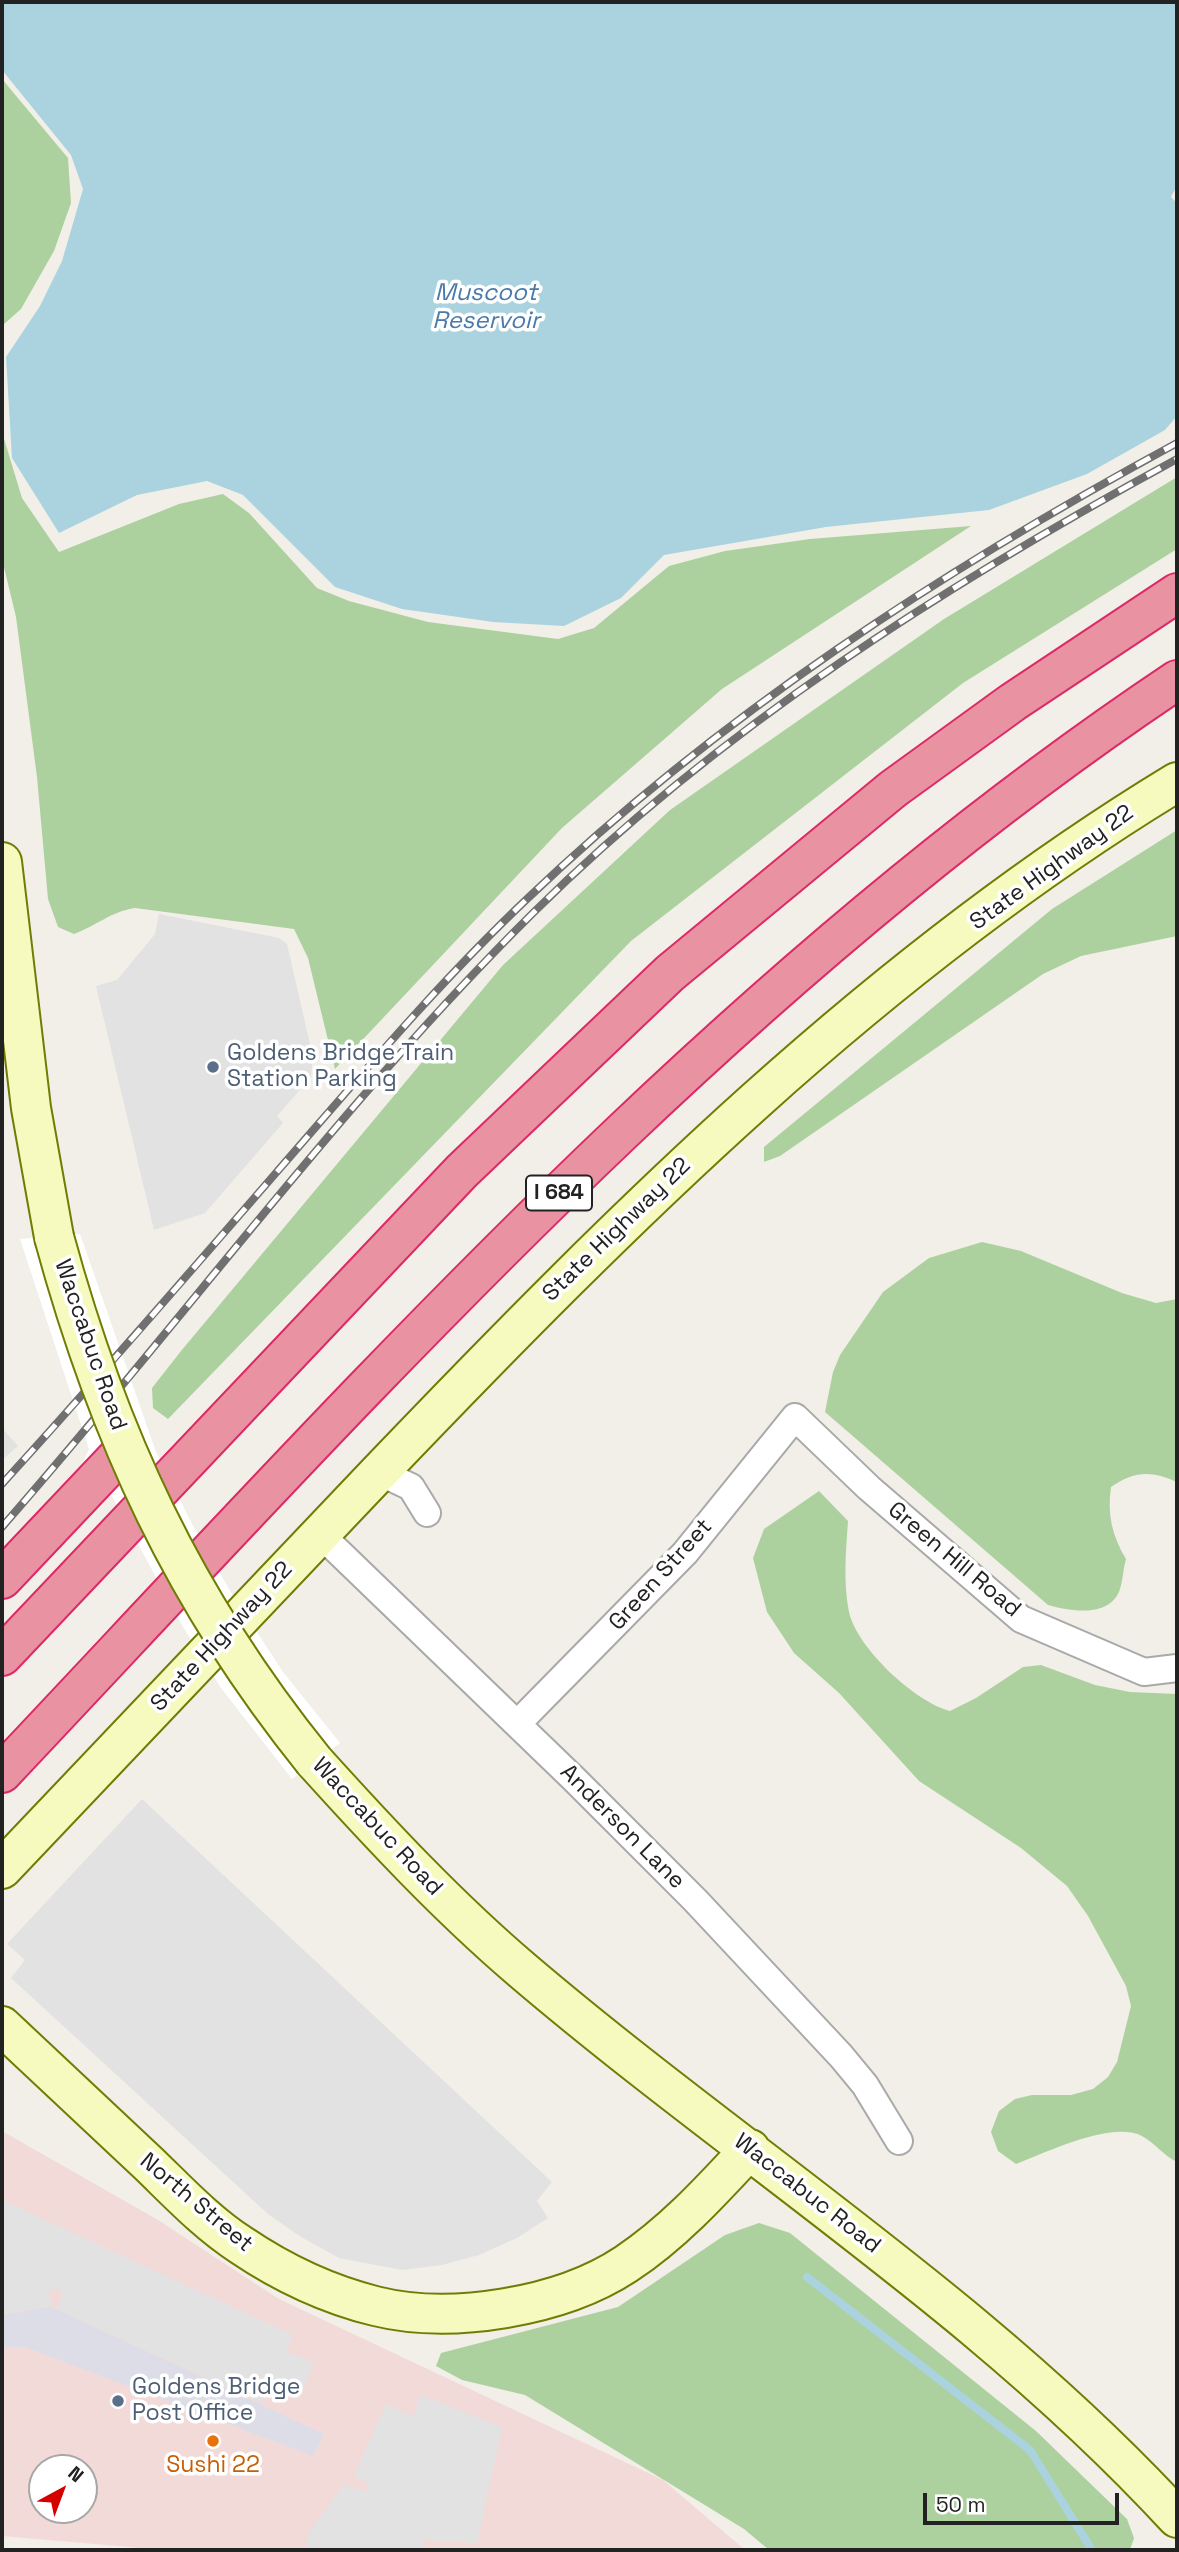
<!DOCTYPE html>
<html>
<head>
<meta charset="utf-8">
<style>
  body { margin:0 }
  #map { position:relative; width:1179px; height:2552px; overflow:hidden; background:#f2efe9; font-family:"Space Grotesk",sans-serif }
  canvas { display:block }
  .frame { position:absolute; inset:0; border:4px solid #222; pointer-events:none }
  .north { position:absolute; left:28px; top:2454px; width:70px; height:70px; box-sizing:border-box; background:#fff; border:2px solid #a7a7a7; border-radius:50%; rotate:41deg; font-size:19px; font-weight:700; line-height:28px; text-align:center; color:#222 }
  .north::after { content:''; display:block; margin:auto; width:24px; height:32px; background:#d40000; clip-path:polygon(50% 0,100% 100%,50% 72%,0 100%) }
  .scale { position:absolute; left:923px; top:2493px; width:196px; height:32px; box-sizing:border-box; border:4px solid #222; border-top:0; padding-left:9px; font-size:21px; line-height:24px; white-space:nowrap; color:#222; -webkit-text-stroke:5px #fff; paint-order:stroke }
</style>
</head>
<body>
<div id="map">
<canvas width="1179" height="2552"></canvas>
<div class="frame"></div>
<div class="north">N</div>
<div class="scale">50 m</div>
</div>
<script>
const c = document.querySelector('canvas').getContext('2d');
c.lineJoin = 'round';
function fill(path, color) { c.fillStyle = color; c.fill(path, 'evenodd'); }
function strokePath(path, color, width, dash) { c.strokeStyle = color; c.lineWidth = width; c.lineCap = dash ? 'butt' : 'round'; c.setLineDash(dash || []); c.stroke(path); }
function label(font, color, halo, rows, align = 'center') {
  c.font = font + ' "Space Grotesk",sans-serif'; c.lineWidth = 7; c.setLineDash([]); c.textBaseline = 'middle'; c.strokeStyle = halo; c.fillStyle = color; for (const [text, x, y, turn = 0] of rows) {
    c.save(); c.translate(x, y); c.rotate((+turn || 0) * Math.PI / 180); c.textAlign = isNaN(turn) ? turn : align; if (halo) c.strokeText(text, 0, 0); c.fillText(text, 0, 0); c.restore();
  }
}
const commercial = new Path2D(`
  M 2,2131 L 158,2220 L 279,2299 L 663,2480 L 745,2550 L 164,2550 L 2,2536 ZM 42,2468 L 84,2468 L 84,2510 L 42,2510 Z`);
const forest = new Path2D(`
  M 2,79 L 68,158 L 71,203 L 54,251 L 21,309 L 2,326 Z
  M 2,432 L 22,498 L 59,552 L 179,504 L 223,494 L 249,513 L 317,588 L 349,601 L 428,622 L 558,639 L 594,628 L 669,566 L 725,551 L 810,539 L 971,526 L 722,689 L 562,828 L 335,1069 L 308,958 L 294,929 L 135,908 C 110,912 98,925 74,934 L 58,927 L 48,899 L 37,777 L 16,617 L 2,559 Z
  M 1177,477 L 1177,549 L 963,683 L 631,941 L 168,1419 L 153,1408 L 152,1388 L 181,1351 L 503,965 L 670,810 L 944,619 Z
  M 1177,830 L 1177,936 L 1081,956 L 1043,974 L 780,1156 L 764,1162 L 764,1147 L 1052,909 Z
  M 982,1242 L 1021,1251 L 1122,1293 L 1156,1303 L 1177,1299 L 1177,1482 C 1151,1470 1134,1471 1111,1487 C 1107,1514 1112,1536 1126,1559 C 1123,1569 1123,1582 1119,1592 C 1107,1618 1069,1611 1048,1605 L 825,1412 L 833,1372 L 840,1355 L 883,1292 L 929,1258 Z
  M 819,1491 L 848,1521 C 846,1551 843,1582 849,1612 C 857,1648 915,1702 950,1711 L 976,1698 L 1023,1667 L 1041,1665 L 1095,1685 L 1130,1692 L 1177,1694 L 1177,2162 C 1164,2156 1155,2143 1142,2136 C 1112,2120 1045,2153 1016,2164 L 998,2151 L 991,2132 L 999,2111 L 1015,2099 L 1032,2095 L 1071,2095 L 1093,2089 L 1108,2077 L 1117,2062 L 1131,2006 L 1126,1986 L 1088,1916 L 1067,1886 L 1021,1848 L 919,1781 L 839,1693 L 794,1653 L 767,1612 L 753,1558 L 764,1529 Z
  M 759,2223 L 790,2233 L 1036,2431 L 1127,2519 L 1134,2538 L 1130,2550 L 769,2550 L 744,2529 L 525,2395 L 462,2380 L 436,2366 L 441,2353 L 618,2307 L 725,2235 Z`);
const parking = new Path2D(`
  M 159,914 L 279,938 L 287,944 L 313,1057 L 311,1077 L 277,1116 L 283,1123 L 205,1213 L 154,1230 L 96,986 L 117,980 L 155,934 Z
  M 2,1428 L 18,1446 L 2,1460 Z
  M 142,1799 L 552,2182 L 537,2201 L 548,2218 L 517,2238 L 479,2255 L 442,2265 L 402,2270 L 339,2258 L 301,2237 L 268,2214 L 11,1978 L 25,1960 L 7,1944 Z
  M 2,2200 L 293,2335 L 287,2352 L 314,2363 L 300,2398 L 269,2384 L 261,2403 L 56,2309 L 62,2294 L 58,2289 L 50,2290 L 51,2307 L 2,2314 Z
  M 421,2395 L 502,2427 L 477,2543 L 424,2540 L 422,2550 L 307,2548 L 308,2534 L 346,2482 L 351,2488 L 368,2491 L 367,2484 L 354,2476 L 386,2404 L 413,2416 Z`);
const plaza = new Path2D(`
  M 51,2307 L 324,2434 L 313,2456 L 25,2347 L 2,2347 L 2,2315 Z`);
const water = new Path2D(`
  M 2,2 L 1177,2 L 1177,186 L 1171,197 L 1177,203 L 1177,416 L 1165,430 L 1087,474 L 989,510 L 826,527 L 664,555 L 621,598 L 564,626 L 493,622 L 402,609 L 335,587 L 243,495 L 207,481 L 137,495 L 59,533 L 12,458 L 6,357 L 40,306 L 62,261 L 83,189 L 71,155 L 2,70 Z`);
const pier = new Path2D(`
  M 80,1234 L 156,1452 L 192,1524 L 230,1591 L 283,1672 L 340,1743 L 292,1779 L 221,1688 L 182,1625 L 112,1496 L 94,1500 L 2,1596 L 2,1551 L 81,1468 L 89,1449 L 20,1239 Z`);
const stream = new Path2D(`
  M 807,2277 L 1030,2450 L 1092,2550`);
const minor = new Path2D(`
  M 379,1472 L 411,1487 L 427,1513
  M 320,1534 L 575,1780 L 695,1900 L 841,2056 L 865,2085 L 899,2141
  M 517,1724 L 685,1553 L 795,1417 L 869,1488 L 1021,1619 L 1144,1672 L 1177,1668`);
const secondary = new Path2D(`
  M 2,862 L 31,1108 L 54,1237
  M 314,1761 C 380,1834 447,1906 522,1970 C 739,2155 983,2307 1177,2518
  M 2,1869 C 128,1737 254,1604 380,1471 C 622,1218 875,965 1177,782
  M 2,2026 C 51,2072 100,2118 149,2164 C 178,2192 207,2223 241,2245 C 281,2272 327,2294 375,2306 C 451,2325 561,2307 626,2264 C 673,2233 712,2190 750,2149`);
const motorway = new Path2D(`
  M 2,1579 L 125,1449
  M 2,1656 L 462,1171 L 670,973 L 893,789 L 1013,702 L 1177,593
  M 2,1773 C 369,1384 729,979 1177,680`);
const rail = new Path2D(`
  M 2,1484 C 95,1382 185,1278 275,1174 C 357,1080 437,984 528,898 C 721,714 943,570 1177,443
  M 2,1527 C 181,1323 341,1103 534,912 C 721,727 947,584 1177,459`);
const secondaryBridge = new Path2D(`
  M 54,1237 C 108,1436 184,1600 314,1761`);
const markers = [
  [213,1067,7,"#5c6f8a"],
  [118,2401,7,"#5c6f8a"],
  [213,2441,7,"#e8710a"]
];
const shields = [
  [559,1193,66]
];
const shieldNames = [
  ["I 684",559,1193]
];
const streetNames = [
  ["State Highway 22",1052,868,-36],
  ["State Highway 22",617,1230,-44],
  ["Waccabuc Road",90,1345,71],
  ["Green Hill Road",954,1560,40],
  ["Green Street",661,1575,-48],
  ["State Highway 22",222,1637,-47],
  ["Waccabuc Road",377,1827,47],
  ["Anderson Lane",622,1827,45],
  ["Waccabuc Road",807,2194,38],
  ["North Street",196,2203,40]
];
const serviceNames = [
  ["Goldens Bridge Train",227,1054],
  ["Station Parking",227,1080],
  ["Goldens Bridge",132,2388],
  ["Post Office",132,2414]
];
const foodNames = [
  ["Sushi 22",213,2466]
];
const waterNames = [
  ["Muscoot",486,293],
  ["Reservoir",486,321]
];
fill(commercial, '#f2dad9');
fill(forest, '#add19e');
fill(parking, '#e2e2e2');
fill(plaza, '#dddde8');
fill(water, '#aad3df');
fill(pier, '#fff');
strokePath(stream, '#aad3df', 8);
strokePath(minor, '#a9a9a9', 30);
strokePath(secondary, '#707d05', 42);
strokePath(motorway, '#dc2a67', 42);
strokePath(minor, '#fff', 26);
strokePath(secondary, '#f7fabf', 38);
strokePath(motorway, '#e892a2', 38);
strokePath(rail, '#707070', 8);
strokePath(rail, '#fff', 5, [16]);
strokePath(secondaryBridge, '#707d05', 42, []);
strokePath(secondaryBridge, '#f7fabf', 38);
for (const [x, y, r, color] of markers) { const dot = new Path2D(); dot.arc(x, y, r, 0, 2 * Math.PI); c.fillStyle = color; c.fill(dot); strokePath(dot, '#fff', 2.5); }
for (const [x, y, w] of shields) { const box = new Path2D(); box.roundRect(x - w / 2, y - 17.5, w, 35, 5); c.fillStyle = '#fff'; c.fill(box); strokePath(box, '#222', 2); }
label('bold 21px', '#222', null, shieldNames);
label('23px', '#222', '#fff', streetNames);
label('23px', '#4e5e75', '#fff', serviceNames, 'left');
label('23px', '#c56008', '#fff', foodNames);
label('italic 24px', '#4a7aab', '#fff', waterNames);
</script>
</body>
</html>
